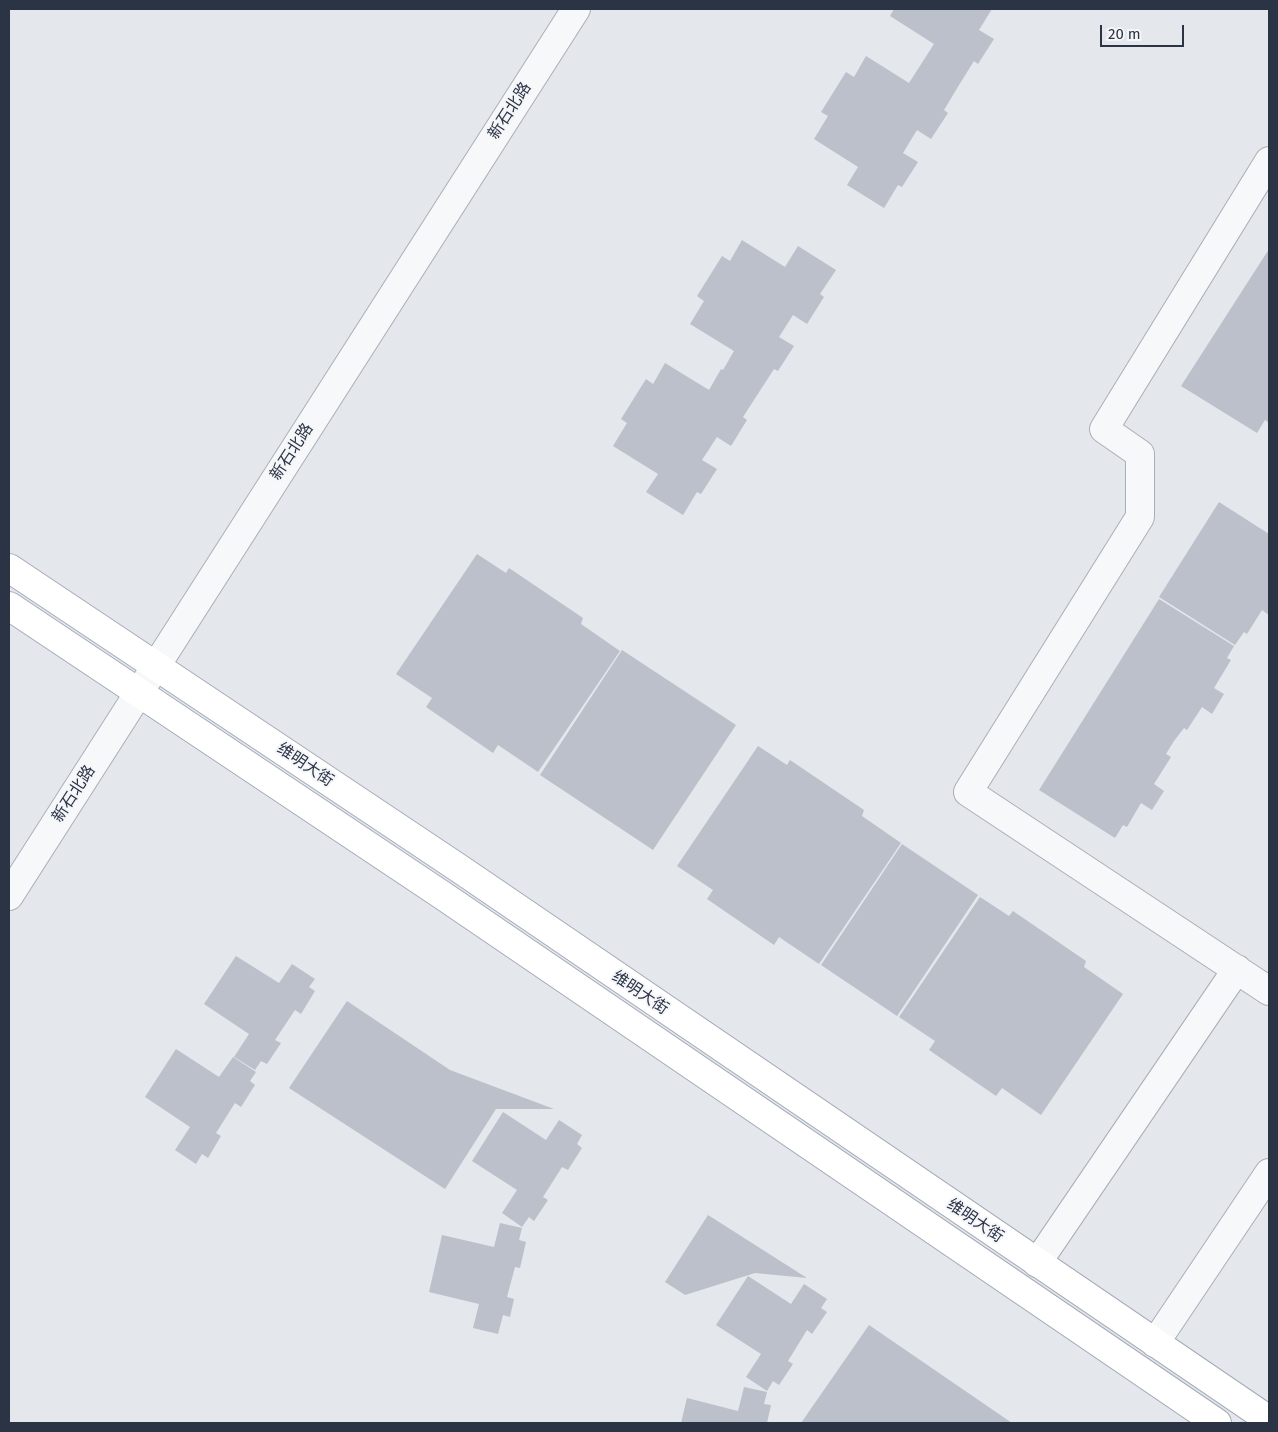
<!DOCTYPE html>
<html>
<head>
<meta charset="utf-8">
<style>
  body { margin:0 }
  #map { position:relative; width:1278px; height:1432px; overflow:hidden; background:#e4e7ec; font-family:"Fira Sans",sans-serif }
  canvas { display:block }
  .frame { position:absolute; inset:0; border:10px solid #2b3445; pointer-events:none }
  .scale { position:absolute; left:1100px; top:25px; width:84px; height:22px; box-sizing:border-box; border:2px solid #2b3445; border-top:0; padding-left:6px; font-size:15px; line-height:18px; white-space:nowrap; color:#2b3445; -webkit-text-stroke:4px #f4f6f9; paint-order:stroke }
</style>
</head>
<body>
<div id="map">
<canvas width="1278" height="1432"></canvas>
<div class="frame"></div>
<div class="scale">20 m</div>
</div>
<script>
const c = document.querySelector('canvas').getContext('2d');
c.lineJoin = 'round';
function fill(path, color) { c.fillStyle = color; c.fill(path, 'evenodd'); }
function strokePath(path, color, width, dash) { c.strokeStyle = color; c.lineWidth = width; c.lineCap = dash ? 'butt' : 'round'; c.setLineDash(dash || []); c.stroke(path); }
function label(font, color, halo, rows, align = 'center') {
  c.font = font + ' "Fira Sans","Noto Sans SC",sans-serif'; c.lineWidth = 4; c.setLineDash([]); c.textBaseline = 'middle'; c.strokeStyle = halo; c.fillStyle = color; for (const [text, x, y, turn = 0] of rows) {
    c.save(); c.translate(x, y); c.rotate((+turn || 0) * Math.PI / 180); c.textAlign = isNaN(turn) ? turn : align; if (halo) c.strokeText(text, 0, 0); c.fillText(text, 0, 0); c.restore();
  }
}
const building = new Path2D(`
  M 894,9 L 992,9 L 979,30 L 994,39 L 978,64 L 974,61 L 959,85 L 944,110 L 948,113 L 931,139 L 917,130 L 903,153 L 918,162 L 902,187 L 898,185 L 884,208 L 847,185 L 858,167 L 814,139 L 828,116 L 821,112 L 846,72 L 854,77 L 866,56 L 909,83 L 934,44 L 890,16 Z
  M 742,240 L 785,267 L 798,246 L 836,270 L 820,294 L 824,297 L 807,324 L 793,315 L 779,337 L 794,346 L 778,371 L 774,369 L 743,417 L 747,420 L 731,446 L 717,437 L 702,460 L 717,469 L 701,494 L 697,492 L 683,515 L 646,492 L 658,474 L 613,446 L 627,423 L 621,419 L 646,379 L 653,384 L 665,363 L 709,390 L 721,369 L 723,370 L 734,351 L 690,324 L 704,301 L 697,296 L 722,256 L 730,261 Z
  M 1269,249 L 1269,423 L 1265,420 L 1257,433 L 1181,386 Z
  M 1219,502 L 1269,534 L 1269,615 L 1262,610 L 1247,634 L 1244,632 L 1235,645 L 1159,597 Z
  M 477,554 L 506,573 L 509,568 L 583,618 L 581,624 L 620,651 L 538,772 L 498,745 L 493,753 L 426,707 L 432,698 L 396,674 Z
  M 1159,599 L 1234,646 L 1227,658 L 1231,660 L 1214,688 L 1224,694 L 1212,714 L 1202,707 L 1187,730 L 1184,728 L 1174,741 L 1166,754 L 1171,757 L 1154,784 L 1164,791 L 1152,810 L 1141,803 L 1127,827 L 1123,825 L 1115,838 L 1039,790 Z
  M 622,650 L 736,725 L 653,850 L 540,775 Z
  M 758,746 L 787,765 L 790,760 L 864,810 L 862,816 L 901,843 L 819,964 L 779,937 L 774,945 L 707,899 L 713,890 L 677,866 Z
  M 902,844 L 978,895 L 897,1016 L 821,965 Z
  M 980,897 L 1009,916 L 1013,911 L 1086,961 L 1084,967 L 1123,994 L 1041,1115 L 1002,1088 L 996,1096 L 929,1050 L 935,1041 L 899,1017 Z
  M 236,956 L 279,983 L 292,964 L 315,979 L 309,987 L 315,991 L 301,1014 L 295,1010 L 275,1040 L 281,1043 L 267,1064 L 261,1061 L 255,1070 L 234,1057 L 249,1034 L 204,1004 Z
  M 347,1001 L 450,1070 L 554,1109 L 496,1109 L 445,1189 L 289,1088 Z
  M 176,1049 L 219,1077 L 233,1057 L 256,1072 L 250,1081 L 255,1085 L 241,1107 L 235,1103 L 216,1133 L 221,1136 L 208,1158 L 202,1154 L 196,1164 L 175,1150 L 190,1127 L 145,1097 Z
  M 503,1112 L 546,1140 L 559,1120 L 582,1135 L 577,1144 L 582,1148 L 568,1170 L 562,1167 L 543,1197 L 548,1200 L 534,1221 L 529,1217 L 522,1227 L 502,1213 L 517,1190 L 472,1161 Z
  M 708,1215 L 807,1278 L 755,1273 L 685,1295 L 665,1282 Z
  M 500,1223 L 522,1228 L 519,1240 L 526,1242 L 520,1268 L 515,1267 L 507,1297 L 514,1299 L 510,1317 L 503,1315 L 498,1334 L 473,1328 L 479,1304 L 429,1292 L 442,1235 L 494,1247 Z
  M 748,1276 L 791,1304 L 804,1284 L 827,1299 L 821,1308 L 827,1312 L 812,1334 L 807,1330 L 788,1361 L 793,1364 L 779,1385 L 773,1381 L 767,1391 L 746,1377 L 761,1354 L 716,1325 Z
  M 869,1325 L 1012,1423 L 801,1423 Z
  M 744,1387 L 767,1392 L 764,1404 L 771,1405 L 767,1423 L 681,1423 L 687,1398 L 738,1411 Z`);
const minor = new Path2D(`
  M 1269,161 L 1104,429 L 1140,454 L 1140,517 L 968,792 L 1269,991
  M 9,896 L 576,9
  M 1037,1263 L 1237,969
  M 1155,1343 L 1269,1173`);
const major = new Path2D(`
  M 9,568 L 460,869 L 1269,1420
  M 9,606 L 442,895 L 1217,1423`);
const streetNames = [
  ["新石北路",510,111,-57],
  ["新石北路",292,452,-57],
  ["维明大街",305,765,34],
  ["新石北路",74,794,-57],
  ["维明大街",640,993,34],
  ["维明大街",975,1221,34]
];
fill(building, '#bbc0ca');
strokePath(minor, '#a9aeb7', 30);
strokePath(major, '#a3abb8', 30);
strokePath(minor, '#f7f8fa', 28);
strokePath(major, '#fff', 28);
label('16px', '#2b3445', '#f4f6f9', streetNames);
</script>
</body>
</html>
